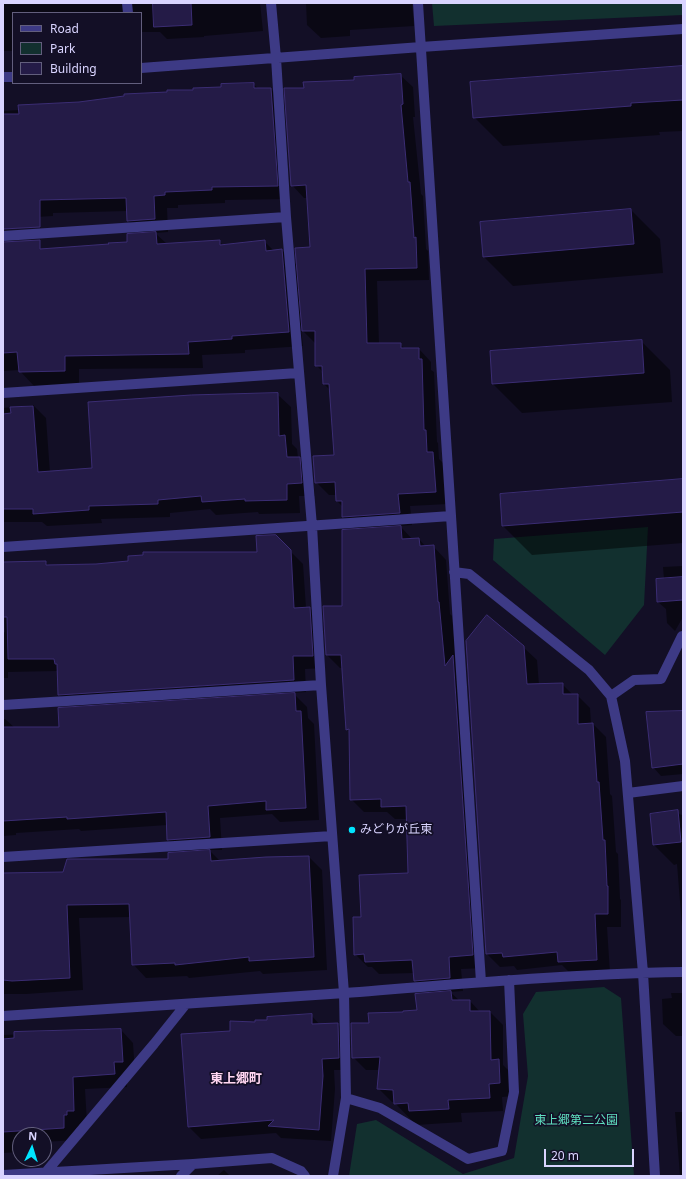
<!DOCTYPE html>
<html>
<head>
<meta charset="utf-8">
<style>
  body { margin:0 }
  #map { position:relative; width:686px; height:1179px; overflow:hidden; background:#130f26; font-family:"Noto Sans",sans-serif }
  canvas { display:block }
  .frame { position:absolute; inset:0; border:4px solid #d9d4ff; pointer-events:none }
  .legend { position:absolute; left:12px; top:12px; width:130px; height:72px; box-sizing:border-box; background:#130f26; border:1px solid #625e7d; margin:0; padding:5px 7px; list-style:none; font-size:12px; color:#d9d4ff }
  .legend li { display:flex; align-items:center; gap:8px; height:20px }
  .legend b { width:20px; border:1px solid #625e7d }
  .north { position:absolute; left:12px; top:1127px; width:40px; height:40px; box-sizing:border-box; background:#130f26; border:1px solid #625e7d; border-radius:50%; rotate:4deg; font-size:11px; font-weight:700; line-height:16px; text-align:center; color:#d9d4ff }
  .north::after { content:''; display:block; margin:auto; width:14px; height:18px; background:#00e5ff; clip-path:polygon(50% 0,100% 100%,50% 72%,0 100%) }
  .scale { position:absolute; left:544px; top:1149px; width:90px; height:18px; box-sizing:border-box; border:2px solid #d9d4ff; border-top:0; padding-left:5px; font-size:12px; line-height:14px; white-space:nowrap; color:#d9d4ff; -webkit-text-stroke:3px #130f26; paint-order:stroke }
</style>
</head>
<body>
<div id="map">
<canvas width="686" height="1179"></canvas>
<div class="frame"></div>
<ul class="legend">
<li><b style="height:5px;background:#3d3a85"></b>Road</li>
<li><b style="height:11px;background:#12302f"></b>Park</li>
<li><b style="height:11px;background:#241b47"></b>Building</li>
</ul>
<div class="north">N</div>
<div class="scale">20 m</div>
</div>
<script>
const c = document.querySelector('canvas').getContext('2d');
c.lineJoin = 'round';
function fill(path, color) { c.fillStyle = color; c.fill(path, 'evenodd'); }
function strokePath(path, color, width, dash) { c.strokeStyle = color; c.lineWidth = width; c.lineCap = dash ? 'butt' : 'round'; c.setLineDash(dash || []); c.stroke(path); }
function label(font, color, halo, rows, align = 'center') {
  c.font = font + ' "Noto Sans","Noto Sans JP",sans-serif'; c.lineWidth = 3.5; c.setLineDash([]); c.textBaseline = 'middle'; c.strokeStyle = halo; c.fillStyle = color; for (const [text, x, y, turn = 0] of rows) {
    c.save(); c.translate(x, y); c.rotate((+turn || 0) * Math.PI / 180); c.textAlign = isNaN(turn) ? turn : align; if (halo) c.strokeText(text, 0, 0); c.fillText(text, 0, 0); c.restore();
  }
}
const green = new Path2D(`
  M 432,3 L 683,3 L 683,15 L 434,26 Z
  M 648,527 L 644,605 L 605,655 L 493,560 L 494,539 Z
  M 604,987 L 621,998 L 634,1176 L 349,1176 L 357,1124 L 376,1120 L 463,1174 L 514,1158 L 528,1076 L 523,1014 L 536,992 Z`);
const shadow = new Path2D(`
  M 3,3 L 260,3 L 263,31 L 204,36 L 204,37 L 167,39 L 160,32 L 141,32 L 141,13 L 13,13 L 13,51 L 3,51 Z
  M 306,3 L 412,3 L 414,26 L 350,30 L 350,36 L 321,38 L 307,25 Z
  M 683,67 L 683,131 L 659,132 L 660,135 L 503,146 L 474,117 Z
  M 400,75 L 413,87 L 415,117 L 413,117 L 421,194 L 423,196 L 426,249 L 428,251 L 429,280 L 377,281 L 379,344 L 400,344 L 405,349 L 419,349 L 431,362 L 431,370 L 434,372 L 437,442 L 438,443 L 439,459 L 445,465 L 448,504 L 410,506 L 412,525 L 400,526 L 413,540 L 419,539 L 426,547 L 433,546 L 446,560 L 450,614 L 452,616 L 456,659 L 466,669 L 485,968 L 461,969 L 463,991 L 450,992 L 460,1001 L 470,1001 L 480,1012 L 490,1012 L 503,1025 L 503,1065 L 512,1074 L 513,1096 L 502,1097 L 503,1111 L 461,1113 L 462,1122 L 416,1125 L 395,1103 L 394,1102 L 392,1102 L 379,1089 L 380,1070 L 366,1070 L 353,1057 L 370,1024 L 404,1013 L 418,1011 L 428,994 L 415,980 L 414,973 L 379,974 L 372,967 L 368,967 L 355,954 L 362,918 L 409,874 L 407,819 L 395,819 L 387,812 L 364,812 L 351,799 L 350,732 L 347,729 L 343,668 L 340,668 L 327,655 L 343,607 L 356,530 L 343,517 L 343,507 L 337,501 L 336,495 L 329,495 L 316,482 L 335,456 L 330,390 L 324,384 L 323,372 L 316,365 L 316,344 L 301,329 L 303,346 L 245,350 L 245,353 L 202,355 L 203,368 L 79,369 L 79,385 L 34,386 L 20,371 L 20,370 L 3,371 L 3,256 L 129,243 L 141,234 L 128,221 L 127,211 L 53,213 L 53,216 L 3,219 L 3,111 L 19,110 L 79,103 L 194,91 L 253,84 L 259,89 L 271,89 L 284,102 L 290,199 L 225,200 L 225,203 L 178,205 L 178,208 L 167,208 L 168,232 L 155,233 L 167,244 L 219,241 L 224,246 L 264,241 L 274,251 L 282,250 L 298,266 L 311,248 L 308,198 L 304,198 L 292,185 L 305,89 Z
  M 631,210 L 660,239 L 663,273 L 513,286 L 484,257 Z
  M 641,341 L 670,370 L 672,402 L 522,413 L 493,384 L 491,352 Z
  M 277,394 L 291,407 L 292,444 L 297,449 L 298,458 L 312,471 L 315,496 L 299,496 L 300,513 L 259,514 L 258,512 L 216,515 L 210,509 L 170,513 L 170,517 L 101,519 L 102,523 L 47,526 L 42,522 L 3,522 L 3,408 L 33,405 L 46,418 L 50,473 L 93,469 Z
  M 681,478 L 683,478 L 683,543 L 532,555 L 503,526 L 681,481 Z
  M 275,536 L 303,564 L 306,608 L 310,608 L 322,620 L 325,668 L 305,669 L 306,692 L 293,693 L 307,707 L 308,718 L 314,724 L 319,820 L 280,822 L 272,814 L 220,818 L 222,850 L 209,850 L 220,861 L 309,857 L 322,870 L 327,970 L 263,974 L 260,971 L 189,978 L 187,976 L 146,978 L 133,964 L 130,917 L 79,918 L 83,990 L 26,994 L 3,994 L 3,874 L 63,873 L 169,860 L 182,853 L 168,840 L 167,825 L 81,831 L 79,829 L 16,833 L 16,835 L 3,836 L 3,719 L 5,719 L 15,728 L 60,728 L 72,708 L 59,695 L 58,671 L 8,672 L 8,678 L 3,678 L 3,633 L 5,632 L 3,563 L 45,562 L 50,566 L 96,565 L 258,553 Z
  M 683,566 L 683,617 L 675,631 L 667,623 L 666,609 L 658,602 L 664,579 L 663,567 Z
  M 523,647 L 537,660 L 539,685 L 562,684 L 573,695 L 577,695 L 590,708 L 591,724 L 593,724 L 606,737 L 610,794 L 612,796 L 616,852 L 618,854 L 620,899 L 621,900 L 621,927 L 607,927 L 610,973 L 572,975 L 562,965 L 517,970 L 514,966 L 500,967 L 487,954 Z
  M 683,712 L 683,774 L 661,776 L 653,767 Z
  M 677,812 L 681,815 L 683,814 L 683,939 L 677,864 L 674,865 L 654,845 Z
  M 671,993 L 683,993 L 683,1036 L 676,1036 L 663,1024 L 662,999 L 672,998 Z
  M 311,1015 L 320,1025 L 338,1024 L 350,1036 L 350,1070 L 334,1070 L 335,1089 L 331,1141 L 281,1138 L 276,1133 L 201,1139 L 189,1127 L 182,1035 L 231,1032 L 256,1023 Z
  M 121,1030 L 133,1043 L 135,1074 L 126,1075 L 127,1087 L 85,1089 L 87,1123 L 79,1124 L 79,1127 L 76,1128 L 76,1140 L 44,1142 L 44,1135 L 20,1135 L 20,1152 L 3,1153 L 3,1035 Z
  M 675,1112 L 683,1112 L 683,1176 L 680,1176 Z
  M 224,1170 L 230,1176 L 217,1176 Z`);
const building = new Path2D(`
  M 153,3 L 191,3 L 192,25 L 154,27 Z
  M 683,66 L 683,100 L 631,103 L 631,106 L 473,118 L 470,82 Z
  M 401,74 L 403,104 L 401,105 L 408,182 L 410,182 L 414,238 L 416,237 L 417,268 L 365,269 L 367,343 L 401,343 L 401,348 L 419,348 L 419,359 L 422,359 L 424,430 L 426,430 L 427,452 L 433,452 L 436,492 L 398,494 L 400,513 L 342,517 L 342,501 L 336,501 L 335,482 L 315,483 L 313,456 L 334,455 L 329,384 L 323,384 L 322,366 L 315,366 L 315,331 L 302,331 L 295,248 L 310,247 L 306,185 L 291,186 L 284,88 L 304,88 L 303,82 L 354,80 L 354,77 Z
  M 254,83 L 254,88 L 271,88 L 278,186 L 212,187 L 212,190 L 165,192 L 165,195 L 154,196 L 155,219 L 127,221 L 126,198 L 40,200 L 40,227 L 3,229 L 3,114 L 19,114 L 18,105 L 79,102 L 124,96 L 124,94 L 167,92 L 167,90 L 193,90 L 193,88 L 221,87 L 221,84 Z
  M 631,209 L 634,244 L 483,257 L 480,222 Z
  M 156,232 L 157,244 L 220,240 L 220,245 L 265,240 L 266,251 L 282,249 L 289,332 L 232,336 L 232,339 L 188,342 L 189,354 L 65,356 L 65,371 L 19,372 L 17,352 L 3,353 L 3,242 L 40,240 L 40,249 L 109,244 L 108,243 L 127,242 L 127,234 Z
  M 642,340 L 644,373 L 492,384 L 490,351 Z
  M 278,393 L 279,436 L 285,435 L 287,457 L 300,457 L 302,483 L 287,484 L 287,500 L 245,501 L 245,499 L 202,502 L 201,496 L 158,500 L 158,504 L 89,506 L 89,510 L 33,514 L 33,509 L 3,509 L 3,414 L 11,413 L 10,407 L 33,406 L 38,472 L 92,468 L 88,402 L 191,395 Z
  M 683,479 L 683,512 L 502,526 L 500,494 Z
  M 401,526 L 402,539 L 419,538 L 420,546 L 434,545 L 438,602 L 439,602 L 445,666 L 453,655 L 473,955 L 449,957 L 450,978 L 414,981 L 412,960 L 365,962 L 364,954 L 354,955 L 353,917 L 361,917 L 359,875 L 408,873 L 406,806 L 381,807 L 381,799 L 350,800 L 349,729 L 346,730 L 341,655 L 326,655 L 323,606 L 342,606 L 342,530 Z
  M 276,535 L 291,550 L 294,608 L 310,607 L 313,656 L 293,656 L 294,680 L 58,695 L 57,664 L 55,664 L 54,659 L 8,659 L 7,617 L 3,617 L 3,562 L 46,561 L 46,565 L 96,564 L 128,561 L 128,556 L 143,555 L 143,552 L 257,552 L 256,536 Z
  M 683,577 L 683,600 L 657,602 L 656,579 Z
  M 487,615 L 524,646 L 527,684 L 563,683 L 563,694 L 578,694 L 578,724 L 593,723 L 597,782 L 599,782 L 603,840 L 605,840 L 607,886 L 608,886 L 608,914 L 595,914 L 597,960 L 558,962 L 557,952 L 503,957 L 502,953 L 486,954 L 466,641 Z
  M 295,693 L 296,711 L 301,711 L 306,808 L 266,810 L 266,801 L 208,806 L 210,837 L 167,840 L 166,812 L 67,819 L 67,817 L 3,821 L 3,727 L 59,727 L 58,708 Z
  M 683,711 L 683,764 L 652,768 L 646,712 Z
  M 678,810 L 681,842 L 653,845 L 650,814 Z
  M 210,850 L 211,861 L 266,857 L 309,856 L 314,957 L 249,961 L 249,957 L 175,965 L 175,963 L 132,965 L 129,904 L 67,905 L 70,978 L 12,981 L 3,980 L 3,873 L 63,872 L 67,859 L 168,859 L 168,853 Z
  M 451,991 L 452,1000 L 470,1000 L 470,1011 L 490,1011 L 491,1060 L 499,1059 L 500,1083 L 489,1084 L 490,1098 L 448,1100 L 449,1109 L 409,1111 L 408,1103 L 394,1104 L 393,1090 L 377,1089 L 380,1057 L 352,1058 L 351,1023 L 369,1023 L 368,1013 L 403,1012 L 403,1011 L 417,1010 L 415,994 Z
  M 312,1014 L 312,1024 L 338,1023 L 339,1058 L 322,1059 L 323,1076 L 319,1130 L 268,1126 L 274,1120 L 188,1127 L 181,1034 L 230,1031 L 230,1021 L 255,1022 L 255,1020 L 267,1020 L 267,1017 Z
  M 121,1029 L 123,1062 L 114,1062 L 115,1074 L 73,1077 L 74,1111 L 67,1111 L 67,1115 L 64,1115 L 64,1128 L 3,1132 L 3,1039 L 14,1038 L 14,1032 Z`);
const lane = new Path2D(`
  M 127,3 L 128,13`);
const street = new Path2D(`
  M 271,3 L 276,58 L 286,217 L 312,526 L 321,685 L 344,993 L 346,1098 L 333,1176
  M 418,3 L 481,982
  M 141,68 L 421,47 L 683,29
  M 3,77 L 13,77
  M 3,236 L 286,217
  M 3,393 L 298,373
  M 3,547 L 451,516
  M 454,572 L 469,574 L 589,670 L 611,696 L 625,761 L 643,973 L 655,1176
  M 611,696 L 634,680 L 661,679 L 682,636 L 683,636
  M 3,705 L 321,685
  M 628,793 L 683,786
  M 3,857 L 332,836
  M 3,1016 C 117,1008 231,1001 345,993 C 457,984 570,974 683,972
  M 346,1098 L 380,1108 L 468,1159 L 502,1151 L 514,1092 L 509,980
  M 46,1172 L 154,1044 L 186,1004
  M 3,1175 L 193,1164 L 272,1158 L 301,1171 L 305,1176
  M 181,1176 L 193,1164`);
const markers = [
  [352,830,4,"#00e5ff"]
];
const poiNames = [
  ["みどりが丘東",360,830]
];
const parkNames = [
  ["東上郷第二公園",576,1121]
];
const neighbourhoodNames = [
  ["東上郷町",236,1079]
];
fill(green, '#12302f');
fill(shadow, '#0007');
fill(building, '#241b47');
strokePath(building, '#3b2d73', 1);
strokePath(lane, '#3d3a85', 10);
strokePath(street, '#3d3a85', 10);
for (const [x, y, r, color] of markers) { const dot = new Path2D(); dot.arc(x, y, r, 0, 2 * Math.PI); c.fillStyle = color; c.fill(dot); strokePath(dot, '#130f26', 1.5); }
label('12px', '#d9d4ff', '#130f26', poiNames, 'left');
label('12px', '#5fe0c0', '#130f26', parkNames);
label('bold 13px', '#ffd6f0', '#130f26', neighbourhoodNames);
</script>
</body>
</html>
